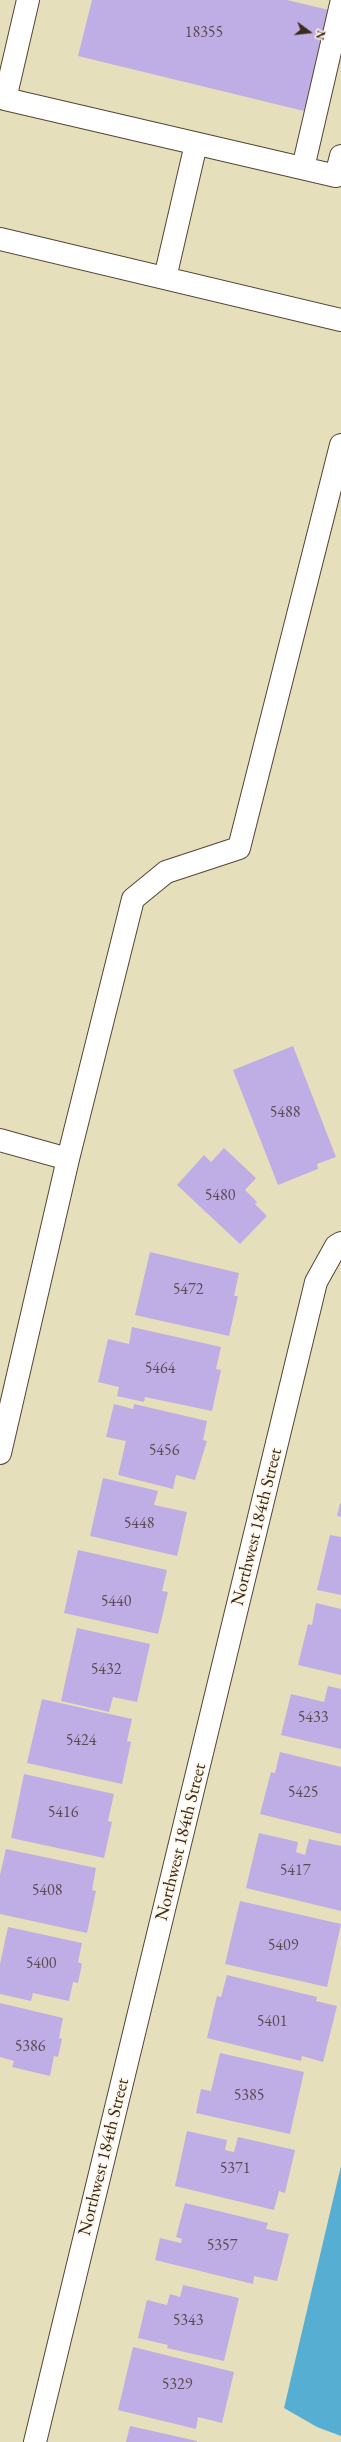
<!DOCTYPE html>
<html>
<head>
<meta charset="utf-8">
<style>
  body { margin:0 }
  #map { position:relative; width:341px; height:2442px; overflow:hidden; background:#e6dfbb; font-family:"EB Garamond",serif }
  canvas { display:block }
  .north { position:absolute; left:289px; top:12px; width:40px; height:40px; -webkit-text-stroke:3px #fcf5e5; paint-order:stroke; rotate:105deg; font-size:11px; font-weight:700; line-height:16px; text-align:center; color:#3b2a1e }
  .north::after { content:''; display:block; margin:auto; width:14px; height:18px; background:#3b2a1e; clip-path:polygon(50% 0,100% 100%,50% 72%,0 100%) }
</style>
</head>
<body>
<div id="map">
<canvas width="341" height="2442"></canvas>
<div class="north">N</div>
</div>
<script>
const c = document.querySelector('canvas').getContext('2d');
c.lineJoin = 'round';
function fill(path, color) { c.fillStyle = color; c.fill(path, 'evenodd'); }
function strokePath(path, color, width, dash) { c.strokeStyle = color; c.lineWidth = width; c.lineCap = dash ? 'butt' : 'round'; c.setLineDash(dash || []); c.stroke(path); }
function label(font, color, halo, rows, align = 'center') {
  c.font = font + ' "EB Garamond",serif'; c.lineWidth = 3; c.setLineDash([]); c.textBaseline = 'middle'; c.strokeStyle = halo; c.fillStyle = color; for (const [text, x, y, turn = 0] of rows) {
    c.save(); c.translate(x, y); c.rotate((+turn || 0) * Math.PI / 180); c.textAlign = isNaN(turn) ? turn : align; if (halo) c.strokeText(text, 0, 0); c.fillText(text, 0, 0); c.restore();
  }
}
const water = new Path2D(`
  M 341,2166 L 341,2436 L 317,2427 L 284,2408 Z`);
const building = new Path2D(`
  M 92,0 L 287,0 L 329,10 L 304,111 L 78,56 Z
  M 293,1046 L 336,1157 L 317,1164 L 318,1169 L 278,1185 L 233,1070 Z
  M 224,1148 L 256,1178 L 245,1190 L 257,1202 L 255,1204 L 267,1216 L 240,1244 L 177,1185 L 204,1155 L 211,1162 Z
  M 150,1252 L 239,1273 L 234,1296 L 238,1296 L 229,1336 L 135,1315 Z
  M 132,1327 L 221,1347 L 216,1369 L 221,1370 L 212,1411 L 145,1397 L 144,1402 L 117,1396 L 119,1387 L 98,1382 L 108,1339 L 129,1344 Z
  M 114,1404 L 133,1409 L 134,1404 L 207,1421 L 203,1440 L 207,1441 L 195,1480 L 176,1475 L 173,1489 L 118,1475 L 126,1441 L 106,1437 Z
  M 103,1478 L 158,1491 L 154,1505 L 187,1512 L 177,1556 L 90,1536 Z
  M 340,1503 L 341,1503 L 341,1517 L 337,1516 Z
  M 330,1535 L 341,1537 L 341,1595 L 317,1590 Z
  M 78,1550 L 167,1570 L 162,1591 L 168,1592 L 158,1634 L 64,1613 Z
  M 316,1603 L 341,1609 L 341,1675 L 298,1665 L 308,1624 L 312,1625 Z
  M 77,1628 L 150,1644 L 137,1702 L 113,1697 L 109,1712 L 61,1701 Z
  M 328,1686 L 341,1689 L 341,1749 L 281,1735 L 291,1694 L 324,1702 Z
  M 42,1699 L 132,1719 L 127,1741 L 131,1742 L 122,1784 L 27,1763 Z
  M 280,1752 L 341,1767 L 341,1834 L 260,1814 L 271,1772 L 275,1773 Z
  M 24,1774 L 114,1794 L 108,1821 L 112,1822 L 104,1858 L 11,1838 Z
  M 259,1833 L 298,1842 L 296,1852 L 305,1855 L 309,1839 L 341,1846 L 341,1911 L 246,1888 Z
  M 6,1849 L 96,1868 L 92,1890 L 96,1891 L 87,1933 L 0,1914 L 0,1875 Z
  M 240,1901 L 341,1924 L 327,1987 L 225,1964 Z
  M 8,1927 L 82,1943 L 78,1962 L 82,1964 L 78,1983 L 73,1982 L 69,2001 L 33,1993 L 31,2001 L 0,1994 L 0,1964 Z
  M 227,1975 L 317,1997 L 316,2001 L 337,2006 L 323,2062 L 302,2056 L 301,2061 L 207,2038 L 217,1996 L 221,1997 Z
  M 0,2003 L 63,2018 L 59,2038 L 62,2039 L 58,2057 L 54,2056 L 50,2076 L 12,2067 L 14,2061 L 0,2057 Z
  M 220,2053 L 304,2072 L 290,2134 L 196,2113 L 201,2089 L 211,2091 Z
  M 187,2131 L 227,2140 L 225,2150 L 234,2152 L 238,2137 L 295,2150 L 285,2193 L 279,2191 L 274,2210 L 175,2186 Z
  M 185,2203 L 268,2223 L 266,2229 L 289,2234 L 277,2281 L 254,2276 L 253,2284 L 155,2260 L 160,2238 L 181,2243 L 182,2239 L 176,2237 Z
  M 183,2285 L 239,2298 L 224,2361 L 167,2348 L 168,2345 L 138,2338 L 147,2300 L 167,2305 L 170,2294 L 180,2297 Z
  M 133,2347 L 234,2372 L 222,2423 L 198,2417 L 196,2429 L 118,2410 Z
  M 130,2426 L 197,2441 L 197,2442 L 126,2442 Z`);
const minor = new Path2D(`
  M 28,0 L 5,99 L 336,176 L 341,156
  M 303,168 L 341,4
  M 0,239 L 341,320
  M 165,278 L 196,144
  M 0,1140 L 68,1159
  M 0,1453 L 68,1159 L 133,899 L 166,872 L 239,848 L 341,445
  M 35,2442 L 316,1282 L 336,1246 L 341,1243`);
const numberNames = [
  ["18355",204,33],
  ["5488",285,1113],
  ["5480",220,1196],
  ["5472",188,1290],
  ["5464",160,1369],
  ["5456",164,1451],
  ["5448",139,1524],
  ["5440",116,1602],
  ["5432",106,1670],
  ["5433",313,1718],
  ["5424",81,1741],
  ["5425",303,1793],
  ["5416",63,1813],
  ["5417",295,1871],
  ["5408",47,1891],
  ["5409",283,1946],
  ["5400",41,1964],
  ["5401",272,2022],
  ["5386",30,2047],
  ["5385",249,2096],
  ["5371",235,2169],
  ["5357",222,2246],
  ["5343",188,2321],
  ["5329",177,2385]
];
const streetNames = [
  ["Northwest 184th Street",257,1527,-76],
  ["Northwest 184th Street",181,1842,-76],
  ["Northwest 184th Street",104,2157,-76]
];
fill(water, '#57aed3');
fill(building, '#bfaee5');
strokePath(minor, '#554536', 24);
strokePath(minor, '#fff', 22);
label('16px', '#5c4b50', null, numberNames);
label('18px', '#3b2a1e', '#fcf5e5', streetNames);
</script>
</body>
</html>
